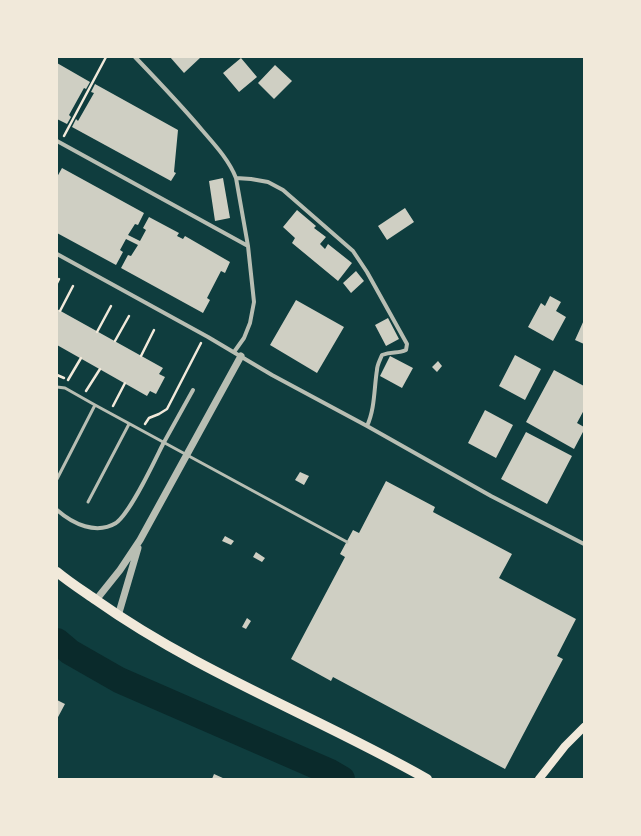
<!DOCTYPE html>
<html>
<head>
<meta charset="utf-8">
<style>
  body { margin:0 }
  #map { position:relative; width:641px; height:836px; overflow:hidden; background:#0f3d3e; font-family:"Alegreya Sans",sans-serif }
  canvas { display:block }
  .frame { position:absolute; inset:0; border:58px solid #f1e9da; pointer-events:none }
</style>
</head>
<body>
<div id="map">
<canvas width="641" height="836"></canvas>
<div class="frame"></div>
</div>
<script>
const c = document.querySelector('canvas').getContext('2d');
c.lineJoin = 'round';
function strokePath(path, color, width, dash) { c.strokeStyle = color; c.lineWidth = width; c.lineCap = dash ? 'butt' : 'round'; c.setLineDash(dash || []); c.stroke(path); }
function fill(path, color) { c.fillStyle = color; c.fill(path, 'evenodd'); }
const river = new Path2D(`
  M 57,641 L 70,652 L 119,680 L 330,772 L 342,779`);
const building = new Path2D(`
  M 170,57 L 201,57 L 184,73 Z
  M 241,58 L 257,77 L 239,92 L 223,73 Z
  M 57,63 L 90,82 L 86,89 L 84,88 L 69,115 L 71,117 L 67,124 L 57,119 Z
  M 275,65 L 292,81 L 274,99 L 258,83 Z
  M 95,84 L 178,130 L 174,172 L 176,173 L 171,181 L 72,127 L 76,119 L 78,121 L 94,93 L 91,92 Z
  M 62,168 L 144,213 L 138,225 L 135,224 L 128,235 L 140,241 L 146,230 L 143,228 L 149,217 L 179,233 L 177,236 L 183,239 L 185,236 L 230,262 L 225,273 L 221,271 L 207,298 L 210,300 L 203,313 L 121,268 L 128,255 L 131,256 L 138,245 L 126,239 L 120,250 L 123,252 L 116,265 L 57,233 L 57,184 L 58,182 L 57,181 L 57,177 Z
  M 223,178 L 230,218 L 215,221 L 209,181 Z
  M 405,208 L 414,222 L 387,240 L 378,226 Z
  M 297,210 L 316,226 L 314,228 L 326,237 L 320,244 L 325,249 L 328,244 L 352,263 L 338,281 L 292,243 L 295,238 L 283,227 Z
  M 356,271 L 364,281 L 351,293 L 343,283 Z
  M 550,296 L 561,302 L 556,311 L 566,317 L 553,341 L 528,327 L 541,303 L 545,306 Z
  M 296,300 L 344,327 L 317,373 L 270,345 Z
  M 57,309 L 163,368 L 159,374 L 165,377 L 156,394 L 150,391 L 147,396 L 57,345 Z
  M 388,318 L 399,339 L 386,346 L 375,325 Z
  M 584,320 L 584,344 L 575,340 Z
  M 515,355 L 541,369 L 525,400 L 499,386 Z
  M 390,356 L 413,368 L 402,388 L 380,376 Z
  M 438,361 L 442,366 L 437,372 L 432,367 Z
  M 554,370 L 584,386 L 584,410 L 577,423 L 584,427 L 584,430 L 574,449 L 526,422 Z
  M 485,410 L 513,425 L 496,458 L 468,443 Z
  M 526,432 L 572,456 L 547,504 L 501,479 Z
  M 300,472 L 309,476 L 304,485 L 295,480 Z
  M 386,481 L 435,507 L 433,512 L 512,554 L 499,578 L 576,619 L 557,656 L 563,659 L 505,769 L 333,677 L 331,681 L 291,659 L 345,557 L 340,554 L 353,530 L 359,533 Z
  M 225,536 L 234,541 L 231,545 L 222,541 Z
  M 256,552 L 265,558 L 262,562 L 253,557 Z
  M 247,618 L 251,621 L 246,629 L 242,627 Z
  M 57,700 L 65,704 L 57,719 Z
  M 214,774 L 225,779 L 212,779 Z`);
const path = new Path2D(`
  M 64,136 L 106,57
  M 57,283 L 59,279
  M 60,311 L 73,286
  M 97,332 L 111,306
  M 115,341 L 129,316
  M 141,356 L 154,330
  M 57,375 L 64,378
  M 68,380 L 81,358
  M 86,391 L 100,369
  M 113,406 L 125,383
  M 145,424 L 149,418 L 159,414 L 167,409 L 201,343`);
const service = new Path2D(`
  M 57,387 L 65,388 L 95,405 L 347,542
  M 57,479 L 95,405
  M 88,502 L 129,424`);
const minor = new Path2D(`
  M 135,57 C 158,81 181,105 202,130 C 215,145 229,160 236,178 L 248,246 L 254,302 L 250,323 L 244,338 L 234,352
  M 57,141 L 248,246
  M 236,178 L 251,179 L 268,182 L 283,190 L 353,251 L 367,272 L 407,344 L 406,350 C 398,354 392,351 382,355 C 380,360 377,365 377,370 C 374,388 375,409 367,426
  M 57,254 L 208,337 L 272,375 L 367,426 L 491,496 L 584,544
  M 57,510 C 73,524 96,535 116,523 C 131,512 154,462 163,444 C 173,426 183,408 193,390`);
const tertiary = new Path2D(`
  M 96,600 L 120,570 L 140,540 L 241,356
  M 118,616 L 138,548`);
const secondary = new Path2D(`
  M 539,779 L 565,746 L 584,727`);
const primary = new Path2D(`
  M 57,572 C 69,582 83,591 96,600 C 199,673 318,717 427,779`);
strokePath(river, '#0a2a2b', 26);
fill(building, '#cfcfc3');
strokePath(path, '#f1e9da', 2.5);
strokePath(service, '#b8beb3', 3);
strokePath(minor, '#b8beb3', 4);
strokePath(tertiary, '#b8beb3', 7);
strokePath(secondary, '#f1e9da', 8);
strokePath(primary, '#f1e9da', 10);
</script>
</body>
</html>
